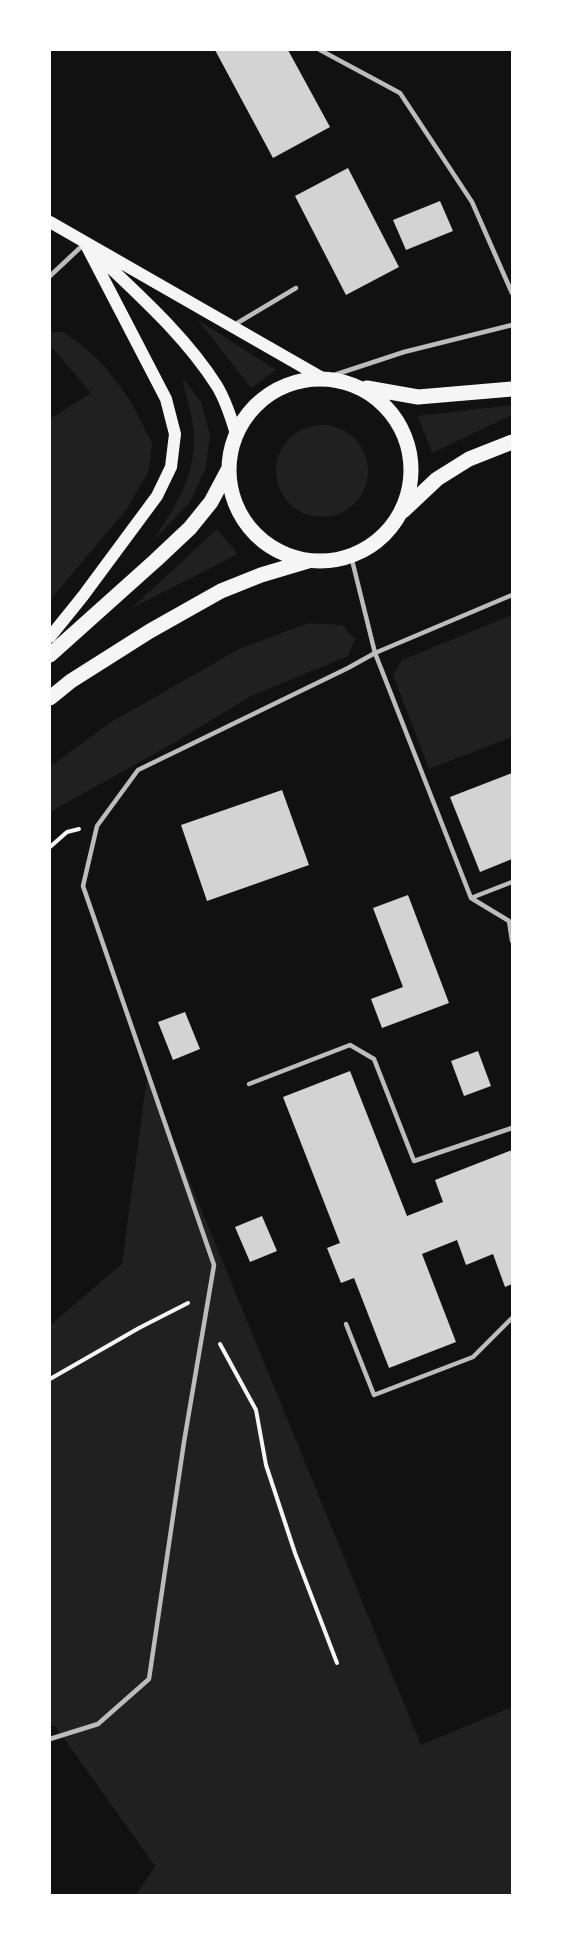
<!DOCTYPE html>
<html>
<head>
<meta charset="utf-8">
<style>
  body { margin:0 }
  #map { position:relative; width:562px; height:1945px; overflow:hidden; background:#111; font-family:"PT Sans",sans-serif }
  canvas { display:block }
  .frame { position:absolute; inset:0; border:51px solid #fff; pointer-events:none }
</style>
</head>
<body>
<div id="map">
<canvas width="562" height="1945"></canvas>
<div class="frame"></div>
</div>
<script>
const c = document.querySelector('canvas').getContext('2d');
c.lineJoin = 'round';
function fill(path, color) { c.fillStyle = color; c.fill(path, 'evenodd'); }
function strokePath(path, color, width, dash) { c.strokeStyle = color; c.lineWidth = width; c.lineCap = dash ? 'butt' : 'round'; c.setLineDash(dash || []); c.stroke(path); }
const green = new Path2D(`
  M 198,320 L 276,370 L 251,388 Z
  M 63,332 L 83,346 L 105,367 L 130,400 L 152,443 L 149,470 L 127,509 L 50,600 L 50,419 L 91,393 L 50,345 L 50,333 Z
  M 182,377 L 201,402 L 210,434 L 206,467 L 190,502 L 151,543 C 175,508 199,472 193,427 C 191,410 185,393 182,377 Z
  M 512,405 L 512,415 L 432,453 L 418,416 Z
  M276 471a46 46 0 1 1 92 0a46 46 0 1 1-92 0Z
  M 217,529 L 238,554 L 132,608 Z
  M 512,615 L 512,737 L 429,769 L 393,675 L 402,660 Z
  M 309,623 L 342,625 L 355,639 L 348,656 L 251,696 L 177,741 L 50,812 L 50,767 L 108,724 L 239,649 Z
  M 147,1077 L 421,1745 L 512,1707 L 512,1895 L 136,1895 L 155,1866 L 55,1726 L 50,1725 L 50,1325 L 122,1264 Z`);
const building = new Path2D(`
  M 215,50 L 288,50 L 330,127 L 273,158 Z
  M 348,168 L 399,267 L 346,295 L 295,196 Z
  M 440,201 L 453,231 L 406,250 L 393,220 Z
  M 512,773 L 512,859 L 480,872 L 450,797 Z
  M 282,790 L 309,865 L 207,901 L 181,825 Z
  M 408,895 L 449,1003 L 382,1028 L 371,999 L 403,987 L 373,908 Z
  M 185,1012 L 200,1049 L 173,1060 L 158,1022 Z
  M 478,1051 L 491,1086 L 464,1096 L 451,1061 Z
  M 350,1071 L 407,1216 L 443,1202 L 435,1180 L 512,1150 L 512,1284 L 505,1287 L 493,1254 L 466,1265 L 457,1240 L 422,1254 L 456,1342 L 389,1368 L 354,1278 L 341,1283 L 327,1248 L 340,1243 L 283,1097 Z
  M 262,1216 L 277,1251 L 250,1262 L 235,1227 Z`);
const path = new Path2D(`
  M 50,847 L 67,832 L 79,829
  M 220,1344 L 256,1410 L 266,1465 L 295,1553 L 337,1663
  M 50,1379 L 139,1328 L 188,1303`);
const service = new Path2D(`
  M 320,50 L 400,93 L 472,202 L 512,293
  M 50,276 L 83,245
  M 234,325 L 296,288
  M 325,378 L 404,352 L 512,325
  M 512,595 L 375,653 L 471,898 L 512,882
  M 471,898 L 509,921 L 512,941
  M 249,1084 L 350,1045 L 374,1059 L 414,1161 L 512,1128
  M 346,1324 L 374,1395 L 473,1357 L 512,1318
  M 50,1739 L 98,1724 L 149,1679 L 184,1442 L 214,1265 L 83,886 L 97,826 L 138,770 L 348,668 L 375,653 L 351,556`);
const secondary = new Path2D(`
  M 50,222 L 324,379
  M 99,257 C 141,297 186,337 217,386 C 226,401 231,417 236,434
  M 50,637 L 83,596 L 157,496 L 171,467 L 175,434 L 166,399 L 85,243`);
const primary = new Path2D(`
  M229 470a91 91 0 1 1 182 0a91 91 0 1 1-182 0Z
  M 367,388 L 418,397 L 512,389
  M 403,511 L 437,479 L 469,459 L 512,442
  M 50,655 L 156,560 L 190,528 L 211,502 L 228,470
  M 50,698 L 71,681 L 150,631 L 221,591 L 261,575 L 308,561`);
fill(green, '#202020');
fill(building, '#d3d3d3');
strokePath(path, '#f5f5f5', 4);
strokePath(service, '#bcbcbc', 4.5);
strokePath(secondary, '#f5f5f5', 12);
strokePath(primary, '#f5f5f5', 15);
</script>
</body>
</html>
